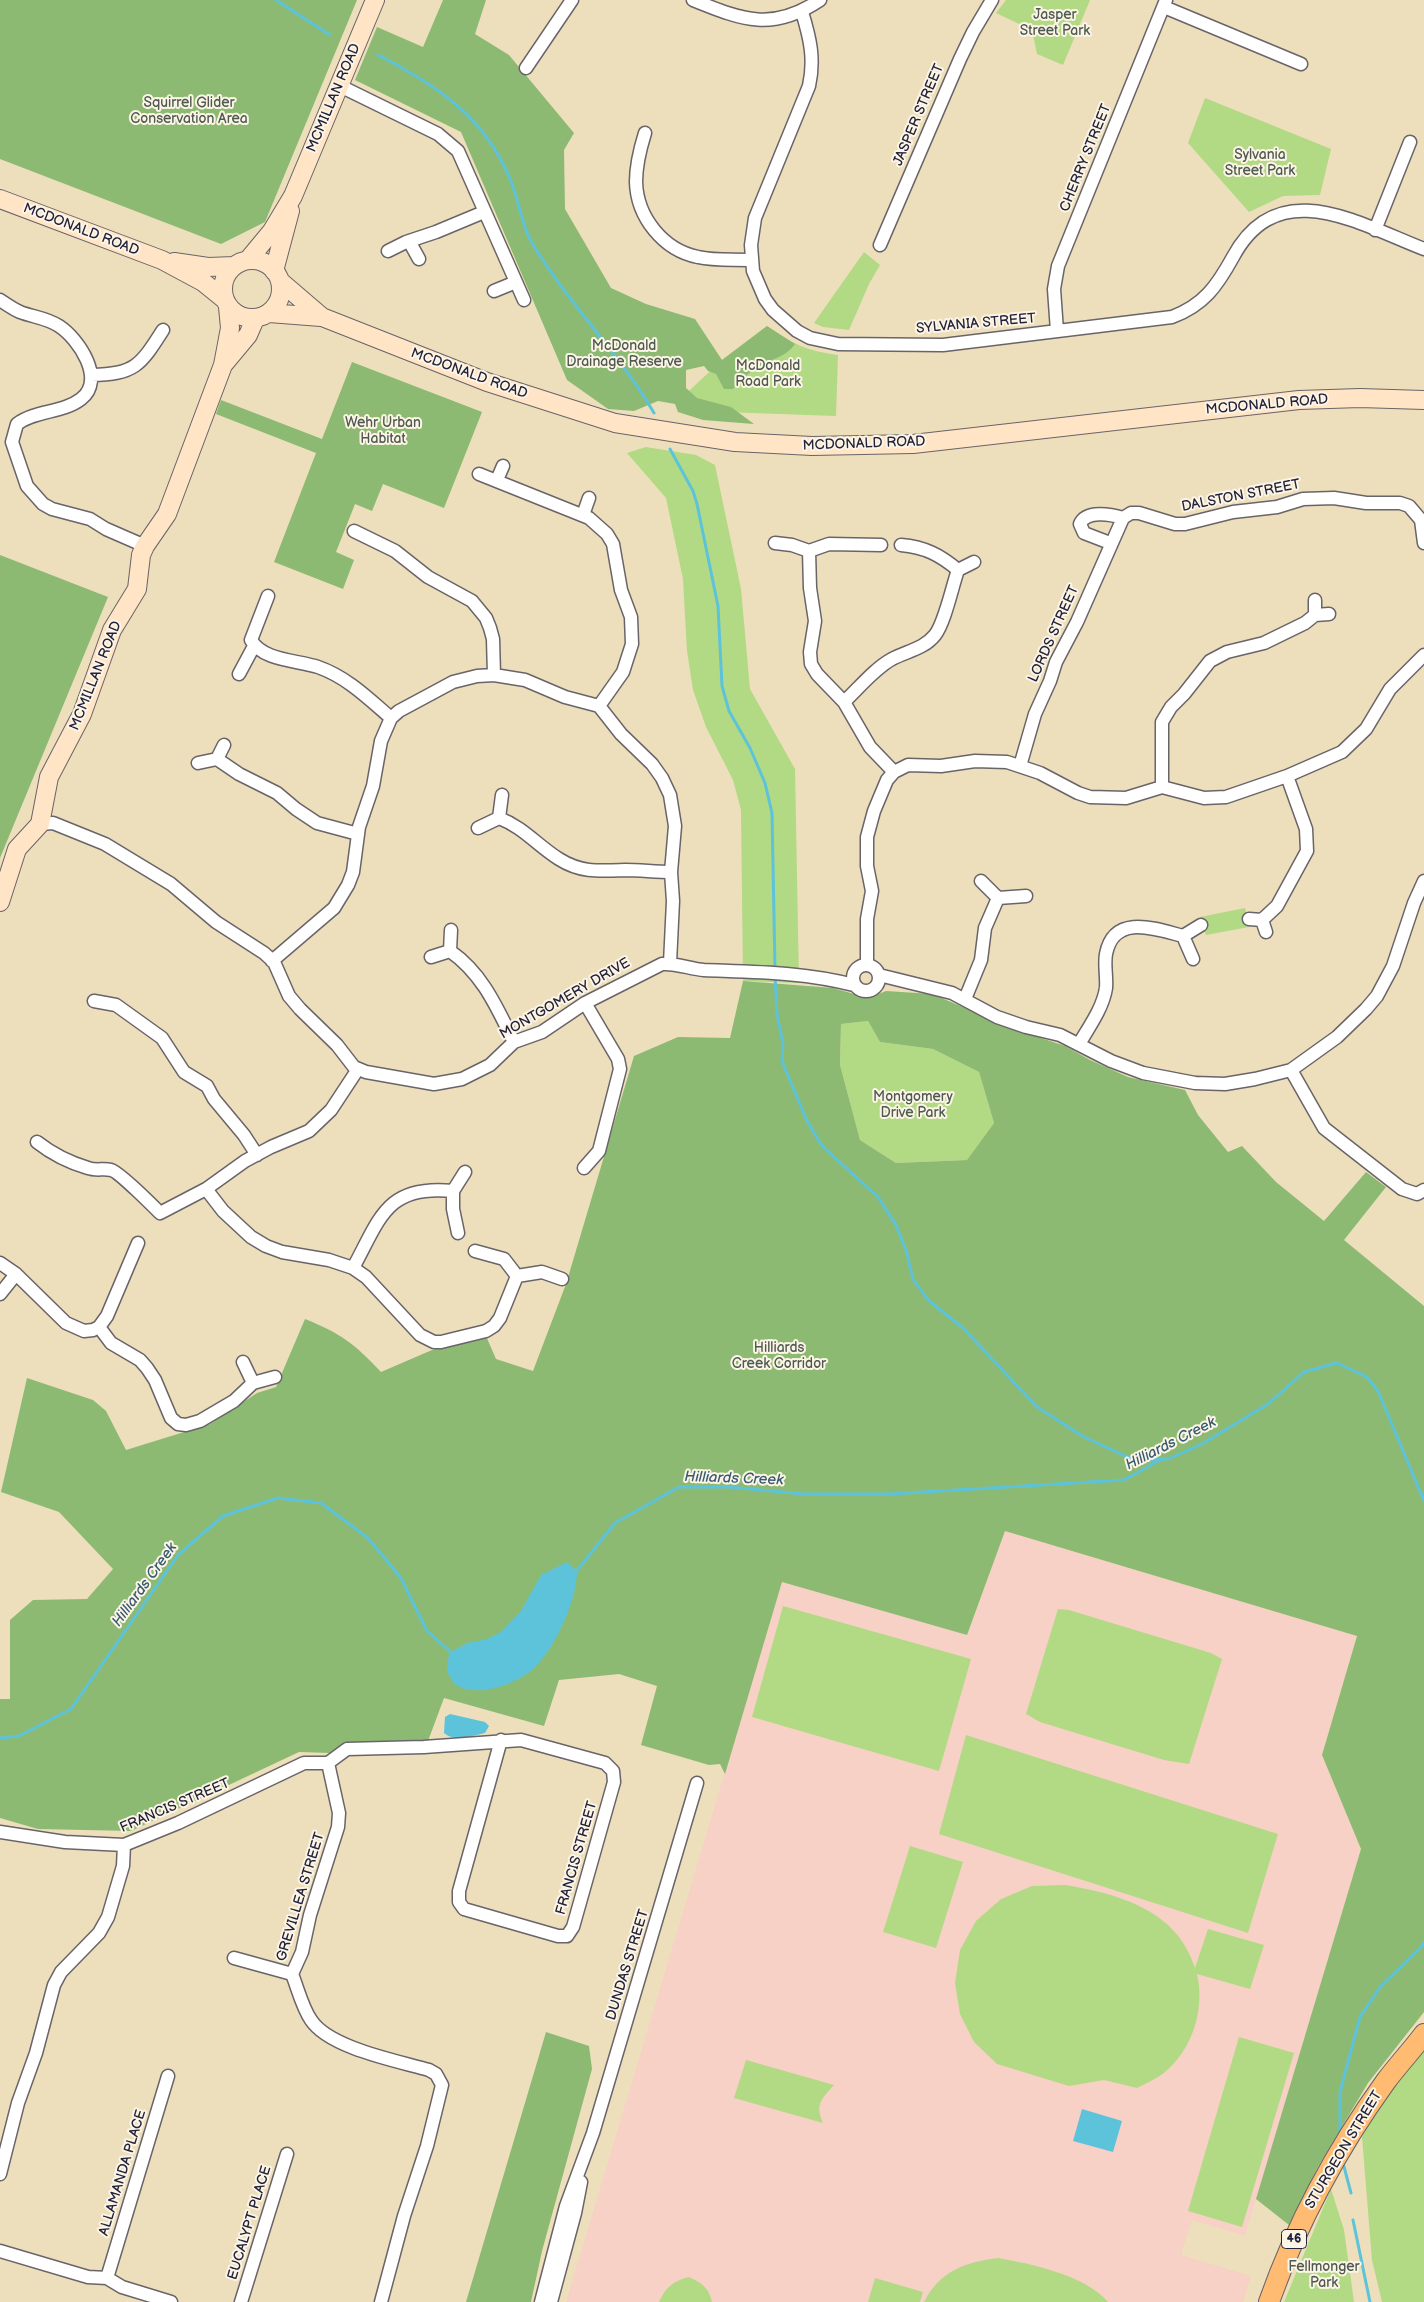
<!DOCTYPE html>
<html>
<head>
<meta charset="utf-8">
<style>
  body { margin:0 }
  canvas { display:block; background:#eddebc }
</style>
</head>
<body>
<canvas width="1424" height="2302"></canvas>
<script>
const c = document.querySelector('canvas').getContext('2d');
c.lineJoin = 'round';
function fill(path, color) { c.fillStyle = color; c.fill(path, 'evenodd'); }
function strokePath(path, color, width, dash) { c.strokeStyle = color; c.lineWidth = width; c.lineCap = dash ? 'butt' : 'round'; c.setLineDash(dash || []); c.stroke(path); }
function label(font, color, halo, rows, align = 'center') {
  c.font = font + ' "Balsamiq Sans",sans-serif'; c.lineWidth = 4; c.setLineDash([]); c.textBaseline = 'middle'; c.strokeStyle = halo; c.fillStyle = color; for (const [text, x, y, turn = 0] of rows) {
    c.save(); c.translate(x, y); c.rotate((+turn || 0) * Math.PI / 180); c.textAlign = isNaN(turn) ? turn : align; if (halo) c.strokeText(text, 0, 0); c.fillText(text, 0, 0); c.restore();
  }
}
const built = new Path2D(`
  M 1005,1531 L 1357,1636 L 1322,1755 L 1361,1849 L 1245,2236 L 1192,2220 L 1181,2255 L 1251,2276 L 1243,2302 L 566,2302 L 782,1582 L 967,1635 Z`);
const green = new Path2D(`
  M 1006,0 L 1090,0 L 1063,65 L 1037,54 L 1032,30 L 996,13 Z
  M 1205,98 L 1331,149 L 1320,195 L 1283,196 L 1249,212 L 1188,143 Z
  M 864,252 L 880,265 L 869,284 L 849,330 L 823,327 L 814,323 Z
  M 767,326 C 789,343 810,352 838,355 L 836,416 L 724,412 L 675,404 L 722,360 Z
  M 646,447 L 696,455 L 715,465 L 741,589 L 750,689 L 795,769 L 799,983 L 743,981 L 741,810 L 733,780 L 706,727 L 693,690 L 687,651 L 683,579 L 666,498 L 627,453 Z
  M 1245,908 L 1249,927 L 1206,935 L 1200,917 Z
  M 868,1021 L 880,1042 L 933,1049 L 979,1072 L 994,1123 L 967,1160 L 896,1163 L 860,1140 L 840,1065 L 841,1024 Z
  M 783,1606 L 971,1659 L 939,1771 L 752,1717 Z
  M 1058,1609 L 1069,1610 L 1211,1653 L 1222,1659 L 1189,1764 L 1164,1760 L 1040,1722 L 1026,1714 Z
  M 966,1735 L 1278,1834 L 1248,1933 L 939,1834 Z
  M 910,1846 L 963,1862 L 936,1948 L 883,1932 Z
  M 1065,1885 C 1119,1894 1177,1910 1195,1968 L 1208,1929 L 1264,1945 L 1250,1989 L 1197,1974 C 1205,2009 1193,2049 1164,2073 C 1156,2079 1146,2083 1137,2088 L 1104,2080 L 1069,2086 L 997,2064 L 974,2042 L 960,2014 L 955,1983 L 960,1950 L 976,1921 L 1001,1899 L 1032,1886 Z
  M 1239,2037 L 1294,2053 L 1242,2227 L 1188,2211 Z
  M 1424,2048 L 1424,2302 L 1382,2302 L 1372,2260 L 1362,2137 L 1393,2086 Z
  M 746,2060 L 834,2085 C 821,2099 815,2105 823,2123 L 734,2098 Z
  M 1331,2189 L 1344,2230 L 1354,2302 L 1284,2302 Z
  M 998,2258 C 1032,2264 1085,2275 1108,2302 L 924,2302 C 940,2271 965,2262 998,2258 Z
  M 689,2277 C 702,2283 709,2288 712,2302 L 659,2302 C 666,2287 673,2281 689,2277 Z
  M 875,2278 L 923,2292 L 920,2302 L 868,2302 Z`);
const forest = new Path2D(`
  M 0,0 L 357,0 L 265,222 L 221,244 L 0,159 Z
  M 443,0 L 486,0 L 475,34 L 509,55 L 574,133 L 564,150 L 565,209 L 611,288 L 646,304 L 695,319 L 722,360 L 767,326 L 795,344 C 786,357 774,358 761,365 C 750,371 741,380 733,389 L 724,389 L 716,374 L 708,371 L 704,366 L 686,370 L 686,388 L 697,398 L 731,407 L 754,424 L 703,420 L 678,412 L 675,404 L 658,401 L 634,411 L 608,409 L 567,380 L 461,132 L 355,80 L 377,27 L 423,47 Z
  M 352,362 L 482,412 L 444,508 L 383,484 L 372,511 L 355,504 L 336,552 L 354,560 L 343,589 L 274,562 L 316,453 L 216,414 L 221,400 L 322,439 Z
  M 0,555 L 108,597 L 0,858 Z
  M 743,981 L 833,988 L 868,998 L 886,991 L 932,994 L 1020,1031 L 1065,1046 L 1090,1060 L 1128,1077 L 1185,1090 L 1198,1115 L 1228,1152 L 1242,1146 L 1276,1182 L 1324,1221 L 1366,1172 L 1386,1187 L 1344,1240 L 1424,1306 L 1424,2012 L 1368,2083 L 1318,2167 L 1289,2225 L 1256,2199 L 1361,1849 L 1322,1755 L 1357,1636 L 1005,1531 L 967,1635 L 782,1582 L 725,1774 L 720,1764 L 709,1765 L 641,1745 L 657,1686 L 619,1674 L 559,1680 L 544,1726 L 444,1698 L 428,1741 L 349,1743 L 330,1753 L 299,1752 L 131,1831 L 38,1829 L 0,1818 L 0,1699 L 10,1699 L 10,1620 L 33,1600 L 87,1599 L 113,1569 L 59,1512 L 1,1492 L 27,1378 L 93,1400 L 106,1411 L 126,1450 L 210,1424 L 257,1393 L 276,1387 L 305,1319 C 340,1333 355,1344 381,1372 L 432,1350 L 486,1336 L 496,1359 L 533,1371 L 566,1284 L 634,1056 L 678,1037 L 730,1038 ZM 868,1021 L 880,1042 L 933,1049 L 979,1072 L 994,1123 L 967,1160 L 896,1163 L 860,1140 L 840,1065 L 841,1024 Z
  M 546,2032 L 589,2046 L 592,2069 L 542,2251 L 531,2302 L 466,2302 Z`);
const water = new Path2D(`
  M 567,1562 L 577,1571 C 577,1599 557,1644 537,1665 C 521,1683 478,1699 456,1685 C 453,1683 450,1676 447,1672 L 449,1653 L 467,1643 L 487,1639 L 501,1632 L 521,1611 L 541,1575 Z
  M 450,1714 L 485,1722 L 489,1726 L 485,1733 C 472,1736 454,1742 444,1733 L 445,1717 Z
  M 1082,2109 L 1122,2121 L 1113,2152 L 1073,2141 Z`);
const stream = new Path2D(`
  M 276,0 L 330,35
  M 378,55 C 435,84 485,117 510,179 C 519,199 521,225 532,243 C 568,303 619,353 654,413
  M 670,449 L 693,491 L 697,504 L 718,606 L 722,686 L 729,711 L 750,748 L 765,783 L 772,813 L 775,969
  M 775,975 L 777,1015 L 783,1043 L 782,1061 L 807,1121 L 822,1146 L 878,1197 L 896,1225 L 906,1250 L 913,1279 L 928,1300 L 963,1328 L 1037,1407 L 1084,1437 L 1134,1460 L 1168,1459 L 1202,1444 L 1268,1404 L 1304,1372 L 1337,1363 L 1367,1377 L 1378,1391 L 1424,1501
  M 575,1573 L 615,1523 L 679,1487 L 729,1487 L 804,1494 L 889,1494 L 1124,1480 L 1160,1460
  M 0,1738 L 19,1736 L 71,1709 L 178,1555 L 223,1516 L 278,1498 L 321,1503 L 368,1538 L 401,1578 L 427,1631 L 453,1654
  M 1340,2137 L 1340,2092 L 1360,2017 L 1380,1987 L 1420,1948 L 1424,1942
  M 1343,2163 L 1351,2193
  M 1353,2220 L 1370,2302`);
const street = new Path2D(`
  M 693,0 C 743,20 772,32 820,0
  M 1164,7 L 1301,64
  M 802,12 C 810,38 815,59 809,86 L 755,218 L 751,245 L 753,271 L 765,299 L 773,310 L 797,331 L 810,338 L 838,344 L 943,345 L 1172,317 C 1204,305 1217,286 1233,257 C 1278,173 1359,224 1424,249
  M 526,68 L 572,0
  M 340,86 L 438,134 L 458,151 L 524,300
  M 645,133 C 640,149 636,165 636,182 C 637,217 663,250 698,257 C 715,261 734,259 752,260
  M 1375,230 L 1410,142
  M 409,241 L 419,259
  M 880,245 L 960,59 L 973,32 L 992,0
  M 388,251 L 406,242 L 436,232 L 484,212
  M 494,291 L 516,282
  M 0,300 C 6,304 13,309 20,312 C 33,317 47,318 59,326 C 79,339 106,380 81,399 C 63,413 36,410 17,424 L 12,442
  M 1057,331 L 1054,289 L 1058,266 L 1166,0
  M 91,375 C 135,374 140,366 163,330
  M 12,442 L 27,486 L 43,504 L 52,509 L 90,519 L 106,529 L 145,546
  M 479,474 L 589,518 L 607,534 L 613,544 L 621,590 L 631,617 L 632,644 L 623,672 L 599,706
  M 497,480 L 503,466
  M 583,515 L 589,498
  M 354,531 L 395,551 L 428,577 L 472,601 L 486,618 L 490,628 L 493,639 L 494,675
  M 775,543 L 792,545 L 809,551 L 810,588 L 815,621 L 810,652 L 811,664 L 817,674 L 844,702 L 870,747 L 894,772
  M 1110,543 L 1084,533 L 1080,524 C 1086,510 1110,514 1123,518 L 1131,513 L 1139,513 L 1175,524 L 1185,524 L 1233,512 L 1277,507 L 1303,499 L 1334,498 L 1366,503 L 1400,503 L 1409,506 L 1421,520 L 1424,543
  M 901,545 C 925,547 940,555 958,570
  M 809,551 L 829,544 L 881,545
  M 268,596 L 251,640 C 263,661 297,660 318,667 C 347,677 369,699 391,718
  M 1315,600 L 1315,615
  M 239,674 L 254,646
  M 844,702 C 859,688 874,669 892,659 C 907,651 924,649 935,635 C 945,622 952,587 958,570 L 974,562
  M 217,759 L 224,745
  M 198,763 L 217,759 L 239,774 L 277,793 L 296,809 L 317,823 L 358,834
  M 1020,766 L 1035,714 L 1050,681 L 1056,662 L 1077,622 L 1123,518
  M 1162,787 L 1162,722 L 1171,707 L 1184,694 L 1210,661 L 1227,652 L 1264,643 L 1305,623 L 1315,615 L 1329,614
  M 499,818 L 502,795
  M 40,824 L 53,823 L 105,844 L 171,884 L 216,922 L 264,953 L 274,962 L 289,996 L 300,1009 L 337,1045 L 354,1067 L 366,1072 L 434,1084 L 462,1079 L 490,1065 L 514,1042 L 542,1032 L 585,1003 L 662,964 C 677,963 690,969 704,970 C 755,972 804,972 854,985
  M 478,828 L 499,818 C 523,827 538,846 559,859 C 581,873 600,871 625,870 C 640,870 656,872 671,872
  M 981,881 L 998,898
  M 1249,919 L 1262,920 L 1266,932
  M 1262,920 L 1277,906 L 1307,851 L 1306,829 L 1287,776
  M 451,930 L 450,951 C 483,974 497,1008 514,1042
  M 1183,936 L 1193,959
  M 431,957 L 450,951
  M 272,961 L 334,908 L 348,885 L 353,872 L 359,827 L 373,786 L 381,741 L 391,718 L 399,711 L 453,682 L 477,676 L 494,675 L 525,680 L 565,697 L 599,706 L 621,734 L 652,764 L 662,778 L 670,795 L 675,826 L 671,872 L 673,901 L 670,963
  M853 978a13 13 0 1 1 26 0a13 13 0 1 1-26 0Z
  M 867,965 L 867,919 L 872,891 L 867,866 L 867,837 L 874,811 L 887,780 L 894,772 L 908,765 L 941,766 L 975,761 L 1007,762 L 1040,773 L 1078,793 L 1090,797 L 1126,798 L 1162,787 L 1204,798 L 1226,797 L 1287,776 L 1342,752 L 1366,729 L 1390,689 L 1424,655
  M 879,975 L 952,993 L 997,1017 L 1026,1027 L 1060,1035 L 1111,1061 L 1143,1073 L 1195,1083 L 1225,1084 L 1255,1079 L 1291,1070 L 1337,1037 L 1366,1009 L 1377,996 L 1393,966 L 1414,903 L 1424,881
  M 965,999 L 981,960 L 985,928 L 998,898 L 1026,896
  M 94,1001 L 116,1005 L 162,1038 L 184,1072 L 207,1086 L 214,1099 L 244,1135 L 257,1155
  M 1079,1044 C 1089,1027 1103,1008 1106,988 C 1107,977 1104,965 1106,954 C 1114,913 1156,929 1183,936 L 1201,925
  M 1291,1070 L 1324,1128 L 1402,1189 L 1417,1194 L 1424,1190
  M 37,1142 C 51,1153 71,1163 88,1168 C 96,1171 104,1168 111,1170 C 118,1171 154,1207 160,1213 L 206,1189 L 245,1161 L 271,1147 L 309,1131 L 331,1110 L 358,1069
  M 584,1168 L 599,1151 L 620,1069 L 618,1059 L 585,1003
  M 206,1189 L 223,1211 L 251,1237 L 266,1246 L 282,1252 L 329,1260 L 353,1268 L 366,1277 L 420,1335 L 434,1342 L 441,1342 L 486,1331 L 494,1326 L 500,1318 L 517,1276 L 504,1259 L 475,1251
  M 453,1191 L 453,1209 L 458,1233
  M 0,1263 L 16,1274 L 66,1323 L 84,1331 L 93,1330 L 99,1327 L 107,1316 L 138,1243
  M 353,1268 C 380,1219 386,1184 453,1191 L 465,1172
  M 517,1276 L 542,1272 L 562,1279
  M 0,1294 L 16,1274
  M 99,1327 L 111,1343 L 140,1360 L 147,1368 L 155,1380 L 171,1418 L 178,1424 L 186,1425 L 200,1421 L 234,1401 L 253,1383 L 275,1377
  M 243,1362 L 253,1383
  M 328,1763 L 339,1813 L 338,1827 L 310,1915 L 302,1952 L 292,1974 C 298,1989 302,2007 311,2020 C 329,2048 398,2061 429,2070 L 436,2074 L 442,2085 L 427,2146 L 404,2216 L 381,2302
  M 0,1832 L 65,1842 L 124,1845 L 178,1823 L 304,1763 L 328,1763 L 347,1749 L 424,1747 L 521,1740 L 605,1763 L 613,1771 L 614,1782 L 573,1927 L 567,1936 L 558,1936 L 464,1909 L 459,1902 L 459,1891 L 501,1740
  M 234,1958 L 292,1974
  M 0,2174 L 18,2103 L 36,2053 L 54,1985 L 61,1972 L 99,1933 L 108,1917 L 123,1866 L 124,1845
  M 0,2251 L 88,2277 L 107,2278 L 122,2287 L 171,2302
  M 107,2278 L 168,2076
  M 241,2302 L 287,2154
  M 541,2302 L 566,2206 L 593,2133 L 697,1783
  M 551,2302 L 575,2213 L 581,2182`);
const secondary = new Path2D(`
  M 0,199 L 162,260 L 203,282 L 224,299
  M223 289a29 29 0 1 1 58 0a29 29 0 1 1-58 0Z
  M 248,260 L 272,231 L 293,196 L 375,0
  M 174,262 L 208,267 L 234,266
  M 274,271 L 290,211
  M 280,281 L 322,317 L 487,382 L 615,423 L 735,442 L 812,446 L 913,444 L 1299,400 L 1360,398 L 1424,400
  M 269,313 L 321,317
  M 223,365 L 248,335 L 255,319
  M 0,902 L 17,849 L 40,824 L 49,777 L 82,714 L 112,630 L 137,589 L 141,555 L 145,546 L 167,514 L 223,365 L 230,328 L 228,307`);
const primary = new Path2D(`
  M 1269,2302 C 1297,2223 1337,2149 1386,2081 C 1398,2065 1412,2050 1424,2034`);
const shields = [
  [1294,2239,25]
];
const shieldNames = [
  ["46",1294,2239]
];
const parkNames = [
  ["Jasper",1055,15],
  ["Street Park",1055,31],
  ["Squirrel Glider",189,103],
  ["Conservation Area",189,119],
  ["Sylvania",1260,155],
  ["Street Park",1260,171],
  ["McDonald",624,346],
  ["Drainage Reserve",624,362],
  ["McDonald",768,366],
  ["Road Park",768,382],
  ["Wehr Urban",383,423],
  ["Habitat",383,439],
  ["Montgomery",913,1097],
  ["Drive Park",913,1113],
  ["Hilliards",779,1348],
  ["Creek Corridor",779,1364],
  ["Fellmonger",1324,2267],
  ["Park",1324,2283]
];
const streetNames = [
  ["MCMILLAN ROAD",334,98,-67],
  ["JASPER STREET",919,115,-67],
  ["CHERRY STREET",1086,158,-68],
  ["MCDONALD ROAD",81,230,21],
  ["SYLVANIA STREET",976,324,-5],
  ["MCDONALD ROAD",469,374,20],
  ["MCDONALD ROAD",1267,405,-5],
  ["MCDONALD ROAD",864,444,-2],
  ["DALSTON STREET",1241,496,-11],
  ["LORDS STREET",1054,634,-66],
  ["MCMILLAN ROAD",96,676,-68],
  ["MONTGOMERY DRIVE",565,999,-30],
  ["FRANCIS STREET",175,1806,-23],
  ["FRANCIS STREET",577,1858,-74],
  ["GREVILLEA STREET",301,1897,-73],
  ["DUNDAS STREET",628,1965,-73],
  ["STURGEON STREET",1344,2150,-59],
  ["ALLAMANDA PLACE",123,2173,-73],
  ["EUCALYPT PLACE",250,2223,-73]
];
const waterNames = [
  ["Hilliards Creek",1171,1444,-27],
  ["Hilliards Creek",734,1479,2],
  ["Hilliards Creek",145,1585,-54]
];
fill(built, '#f7d1c6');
fill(green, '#b2da84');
fill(forest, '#8dba72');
fill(water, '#5dc3da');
strokePath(stream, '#5dc3da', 3);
strokePath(street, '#696468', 15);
strokePath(secondary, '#696468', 20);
strokePath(primary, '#696468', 22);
strokePath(street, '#fff', 12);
strokePath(secondary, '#ffe4c6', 18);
strokePath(primary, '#ffbb71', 20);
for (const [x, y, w] of shields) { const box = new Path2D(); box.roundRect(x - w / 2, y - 9.5, w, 19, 4); c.fillStyle = '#fcf5e5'; c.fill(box); strokePath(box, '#22223b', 1); }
label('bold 12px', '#22223b', null, shieldNames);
label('14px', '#4d5951', '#fcf5e5', parkNames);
label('14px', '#22223b', '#fcf5e5', streetNames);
label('italic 15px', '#375a73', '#fcf5e5', waterNames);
</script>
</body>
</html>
